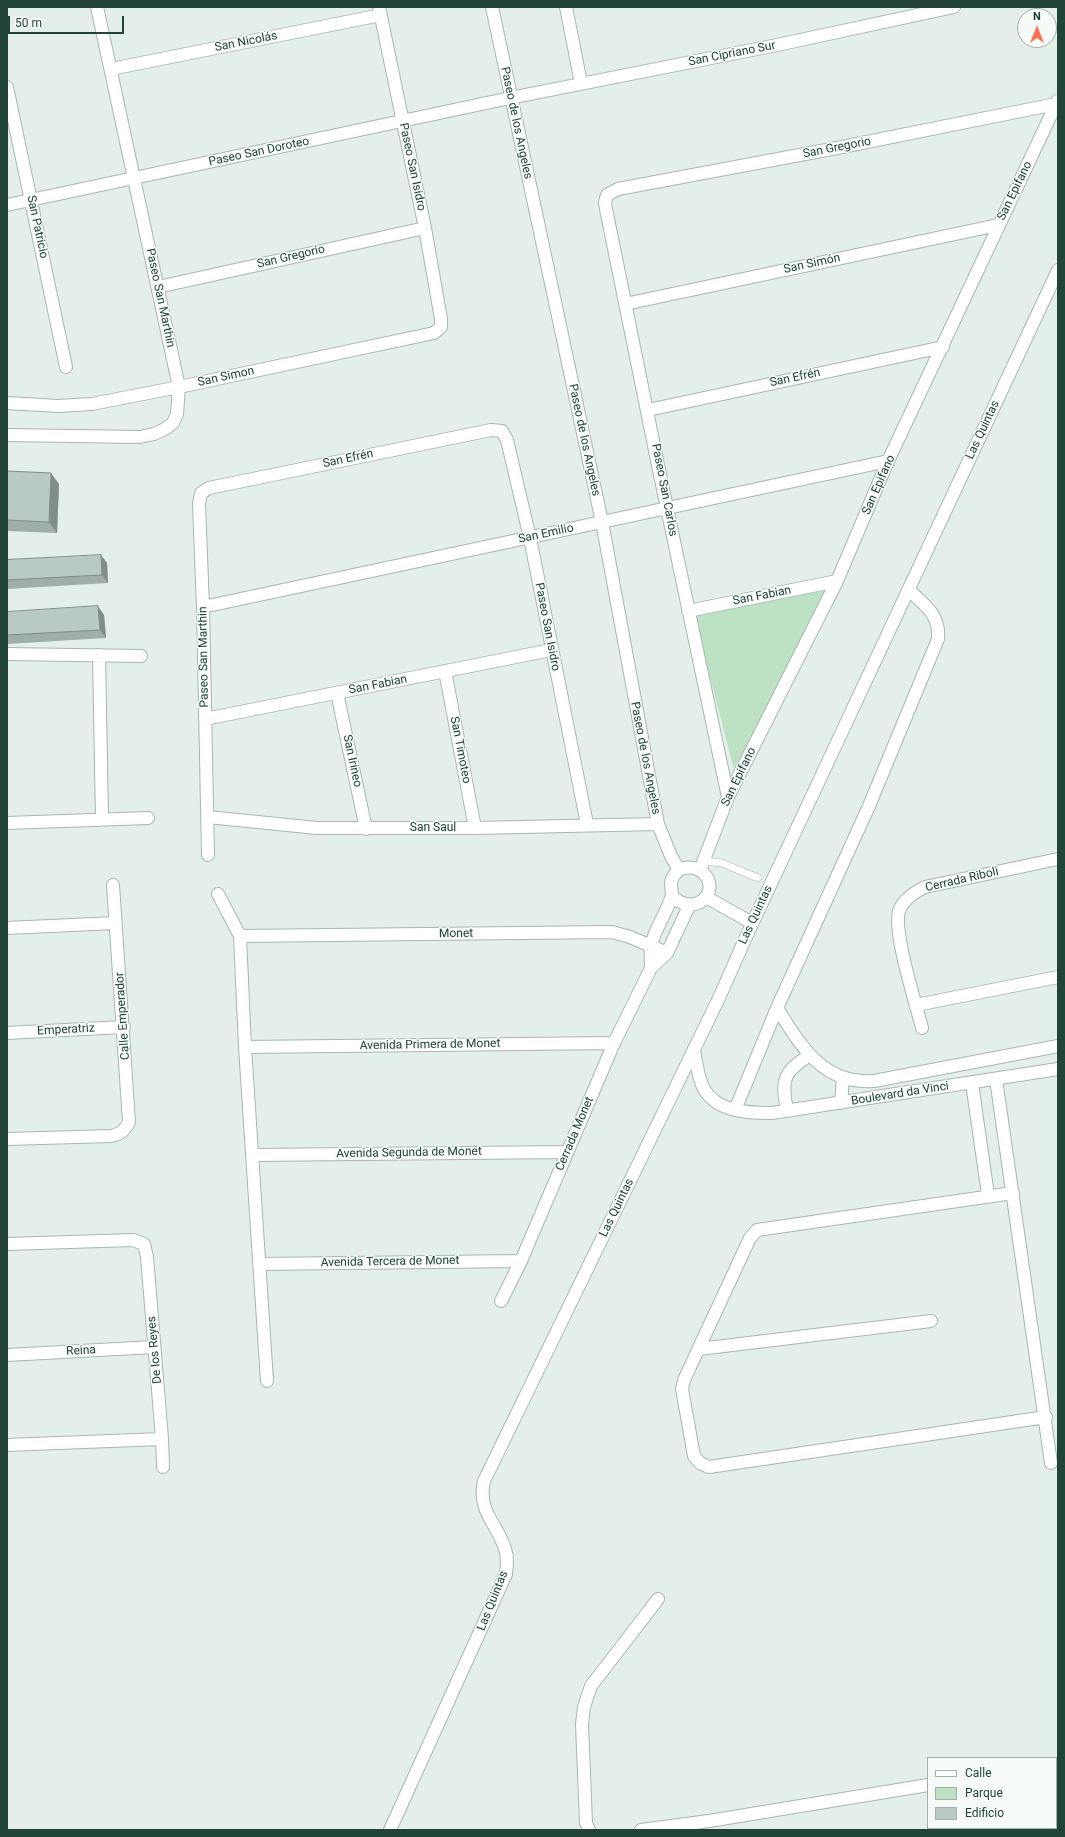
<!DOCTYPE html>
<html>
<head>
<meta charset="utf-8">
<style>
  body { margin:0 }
  #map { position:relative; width:1065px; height:1837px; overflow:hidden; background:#e4efe9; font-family:Roboto,sans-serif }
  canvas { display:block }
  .frame { position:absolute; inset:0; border:8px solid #214338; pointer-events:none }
  .legend { position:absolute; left:927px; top:1757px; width:130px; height:72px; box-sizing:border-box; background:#f6fbf8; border:1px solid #a1b1ab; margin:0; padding:5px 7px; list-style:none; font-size:12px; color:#214338 }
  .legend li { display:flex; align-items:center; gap:8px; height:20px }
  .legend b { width:20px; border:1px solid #a1b1ab }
  .north { position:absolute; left:1017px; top:8px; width:40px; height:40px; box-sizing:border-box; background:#f6fbf8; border:1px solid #a1b1ab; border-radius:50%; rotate:0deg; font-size:11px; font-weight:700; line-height:16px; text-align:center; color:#214338 }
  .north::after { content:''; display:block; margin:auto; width:14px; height:18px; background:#fe7253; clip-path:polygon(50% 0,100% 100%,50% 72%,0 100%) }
  .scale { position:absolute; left:8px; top:16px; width:116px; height:18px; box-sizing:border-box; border:2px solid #214338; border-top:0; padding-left:5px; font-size:12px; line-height:14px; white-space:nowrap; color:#214338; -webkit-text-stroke:3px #f6fbf8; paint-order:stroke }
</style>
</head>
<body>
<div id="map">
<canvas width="1065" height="1837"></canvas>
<div class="frame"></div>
<ul class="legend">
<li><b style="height:5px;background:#fff"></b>Calle</li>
<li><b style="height:11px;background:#bce2c3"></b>Parque</li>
<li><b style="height:11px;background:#b9cac2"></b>Edificio</li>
</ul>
<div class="north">N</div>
<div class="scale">50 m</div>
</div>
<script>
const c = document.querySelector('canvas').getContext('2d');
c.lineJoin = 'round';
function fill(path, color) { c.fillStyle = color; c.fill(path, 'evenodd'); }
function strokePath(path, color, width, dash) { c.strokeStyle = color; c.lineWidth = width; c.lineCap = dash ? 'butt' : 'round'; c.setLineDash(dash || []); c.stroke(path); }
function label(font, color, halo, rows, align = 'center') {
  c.font = font + ' Roboto,sans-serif'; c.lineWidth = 3; c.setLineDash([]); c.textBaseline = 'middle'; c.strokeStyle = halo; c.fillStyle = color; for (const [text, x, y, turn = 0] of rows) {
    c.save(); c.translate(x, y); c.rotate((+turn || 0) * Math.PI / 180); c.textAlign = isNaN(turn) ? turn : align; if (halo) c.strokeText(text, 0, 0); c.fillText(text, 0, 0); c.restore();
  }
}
const green = new Path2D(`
  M 828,590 L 738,772 L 733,766 L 694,615 Z`);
const service = new Path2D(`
  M 704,861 L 722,863 L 758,878`);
const minor = new Path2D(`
  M 492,7 L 602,522 L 658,824 L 671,856 L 679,870
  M 566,7 L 581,83
  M 111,69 L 381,15
  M 7,87 L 66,367
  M 7,205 L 510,98 L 777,45 L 954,7
  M 158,287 L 425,228
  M 625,304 L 998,225
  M 7,403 L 58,406 L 92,404 L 179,387 L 434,333 L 441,327 L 441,319 L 425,228 L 379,7
  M 648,410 L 943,347
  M 7,435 L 140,437 L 154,434 L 165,429 L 173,423 L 177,414 L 179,387 L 97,7
  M 203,607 L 888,461
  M 688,611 L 837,581
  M 7,654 L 141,656
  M 99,655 L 102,819
  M 445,671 L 475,828
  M 337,693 L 366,829
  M 205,719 L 551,650
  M 728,797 C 686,602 645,405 606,209 L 605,202 L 607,195 L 618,189 L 837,148 L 1056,104
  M 208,817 L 317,828 L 475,828 L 658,824
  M 7,823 L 148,818
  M 208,855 L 203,607 L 199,504 L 201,493 L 209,488 L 491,430 L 502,431 L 507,440 L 530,538 L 587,824
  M 700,870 L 728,797 L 837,581 L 888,461 L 1058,100
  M 218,894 L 240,936 L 245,1047 L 267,1381
  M 706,897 L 752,923
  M 7,928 L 115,923
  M 240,936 L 612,932 L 630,937 L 667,953
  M 651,968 C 651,961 650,953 651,946 C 654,930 666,914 671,898 C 674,891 668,884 673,877 C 680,864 698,865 706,876 C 719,895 693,917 672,896
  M 916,1005 L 1058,977
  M 777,1008 C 801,1046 823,1085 874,1081 L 1058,1046
  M 922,1028 C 916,1004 893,933 899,911 C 903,899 915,892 925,887 L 1058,859
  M 7,1033 L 124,1027
  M 245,1047 L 614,1043
  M 694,1049 C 696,1062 698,1078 704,1089 C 717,1112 748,1113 772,1113 L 1058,1069
  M 996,1079 L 1051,1463
  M 972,1083 L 988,1195
  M 841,1103 L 843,1078
  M 735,1110 L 777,1008 L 869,806 L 938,639 C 940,614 925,606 909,590
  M 787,1110 C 781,1080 783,1072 810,1055
  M 7,1139 L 111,1136 C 120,1134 125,1131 129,1122 L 113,885
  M 252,1155 L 567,1152
  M 1013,1193 L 757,1230 L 750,1238 L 684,1380 L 682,1389 L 694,1456 L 700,1463 L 709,1467 L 1046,1417
  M 7,1244 L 133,1240 L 144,1244 L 147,1257 L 162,1439 L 7,1445
  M 259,1264 L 521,1261
  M 501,1301 L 521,1261 L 614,1043 L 651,968 L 667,953 L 689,906
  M 699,1349 L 931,1321
  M 7,1355 L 154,1347
  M 162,1439 L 163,1467
  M 1056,1764 L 1058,1764
  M 589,1830 L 586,1823 L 582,1724 L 584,1707 L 591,1686 L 658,1599
  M 641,1830 L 709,1821 L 928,1785`);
const tertiary = new Path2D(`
  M 390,1830 L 506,1574 C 507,1565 508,1557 505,1549 C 497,1523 477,1511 484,1481 L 719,998 L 746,937 L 1058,270`);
const wall = new Path2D(`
  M 7,471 L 59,484 L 57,533 L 7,531 Z
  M 7,560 L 107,563 L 108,583 L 7,589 Z
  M 7,612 L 104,615 L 106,638 L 7,644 Z`);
const shadedWall = new Path2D(`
  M 51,473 L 59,484 L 57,533 L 49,522 Z
  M 101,555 L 107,563 L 108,583 L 102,575 Z
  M 98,606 L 104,615 L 106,638 L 100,630 Z`);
const building = new Path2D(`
  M 7,471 L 51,473 L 49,522 L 7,520 Z
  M 101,555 L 102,575 L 7,580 L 7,560 Z
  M 98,606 L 100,630 L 7,635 L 7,612 Z`);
const streetNames = [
  ["San Nicolás",246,42,-11],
  ["San Cipriano Sur",732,54,-11],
  ["Paseo de los Angeles",516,123,78],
  ["San Gregorio",837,148,-11],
  ["Paseo San Doroteo",259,152,-12],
  ["Paseo San Isidro",412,167,78],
  ["San Epifano",1015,191,-64],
  ["San Patricio",37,227,78],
  ["San Gregorio",291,257,-13],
  ["San Simón",812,264,-12],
  ["Paseo San Marthin",160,298,78],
  ["San Simon",226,377,-12],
  ["San Efrén",795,378,-12],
  ["Las Quintas",983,430,-65],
  ["Paseo de los Angeles",584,440,78],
  ["San Efrén",348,459,-12],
  ["San Epifano",879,485,-66],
  ["Paseo San Carlos",664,490,79],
  ["San Emilio",546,534,-12],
  ["San Fabian",762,596,-11],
  ["Paseo San Isidro",547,627,79],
  ["Paseo San Marthin",204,657,-91],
  ["San Fabian",378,685,-11],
  ["San Timoteo",460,750,79],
  ["Paseo de los Angeles",645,758,79],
  ["San Irineo",352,761,78],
  ["San Epifano",739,777,-64],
  ["San Saul",433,828],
  ["Cerrada Riboli",962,880,-13],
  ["Las Quintas",756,915,-65],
  ["Monet",456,934,-1],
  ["Calle Emperador",123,1016,-94],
  ["Emperatriz",66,1030,-3],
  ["Avenida Primera de Monet",430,1045,-1],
  ["Boulevard da Vinci",900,1094,-9],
  ["Cerrada Monet",575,1134,-67],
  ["Avenida Segunda de Monet",409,1153,-1],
  ["Las Quintas",617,1208,-64],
  ["Avenida Tercera de Monet",390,1262,-1],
  ["De los Reyes",155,1350,-95],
  ["Reina",81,1351,-3],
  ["Las Quintas",493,1601,-68]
];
fill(green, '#bce2c3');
strokePath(service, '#a6b8b0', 8);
strokePath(minor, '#a6b8b0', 14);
strokePath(tertiary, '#a6b8b0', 14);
strokePath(service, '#fff', 7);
strokePath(minor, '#fff', 12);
strokePath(tertiary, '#fff', 12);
fill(wall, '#9faea7');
fill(shadedWall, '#828d88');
fill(building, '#b9cac2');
strokePath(building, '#828d88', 1);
label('12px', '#214338', '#f6fbf8', streetNames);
</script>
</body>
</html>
